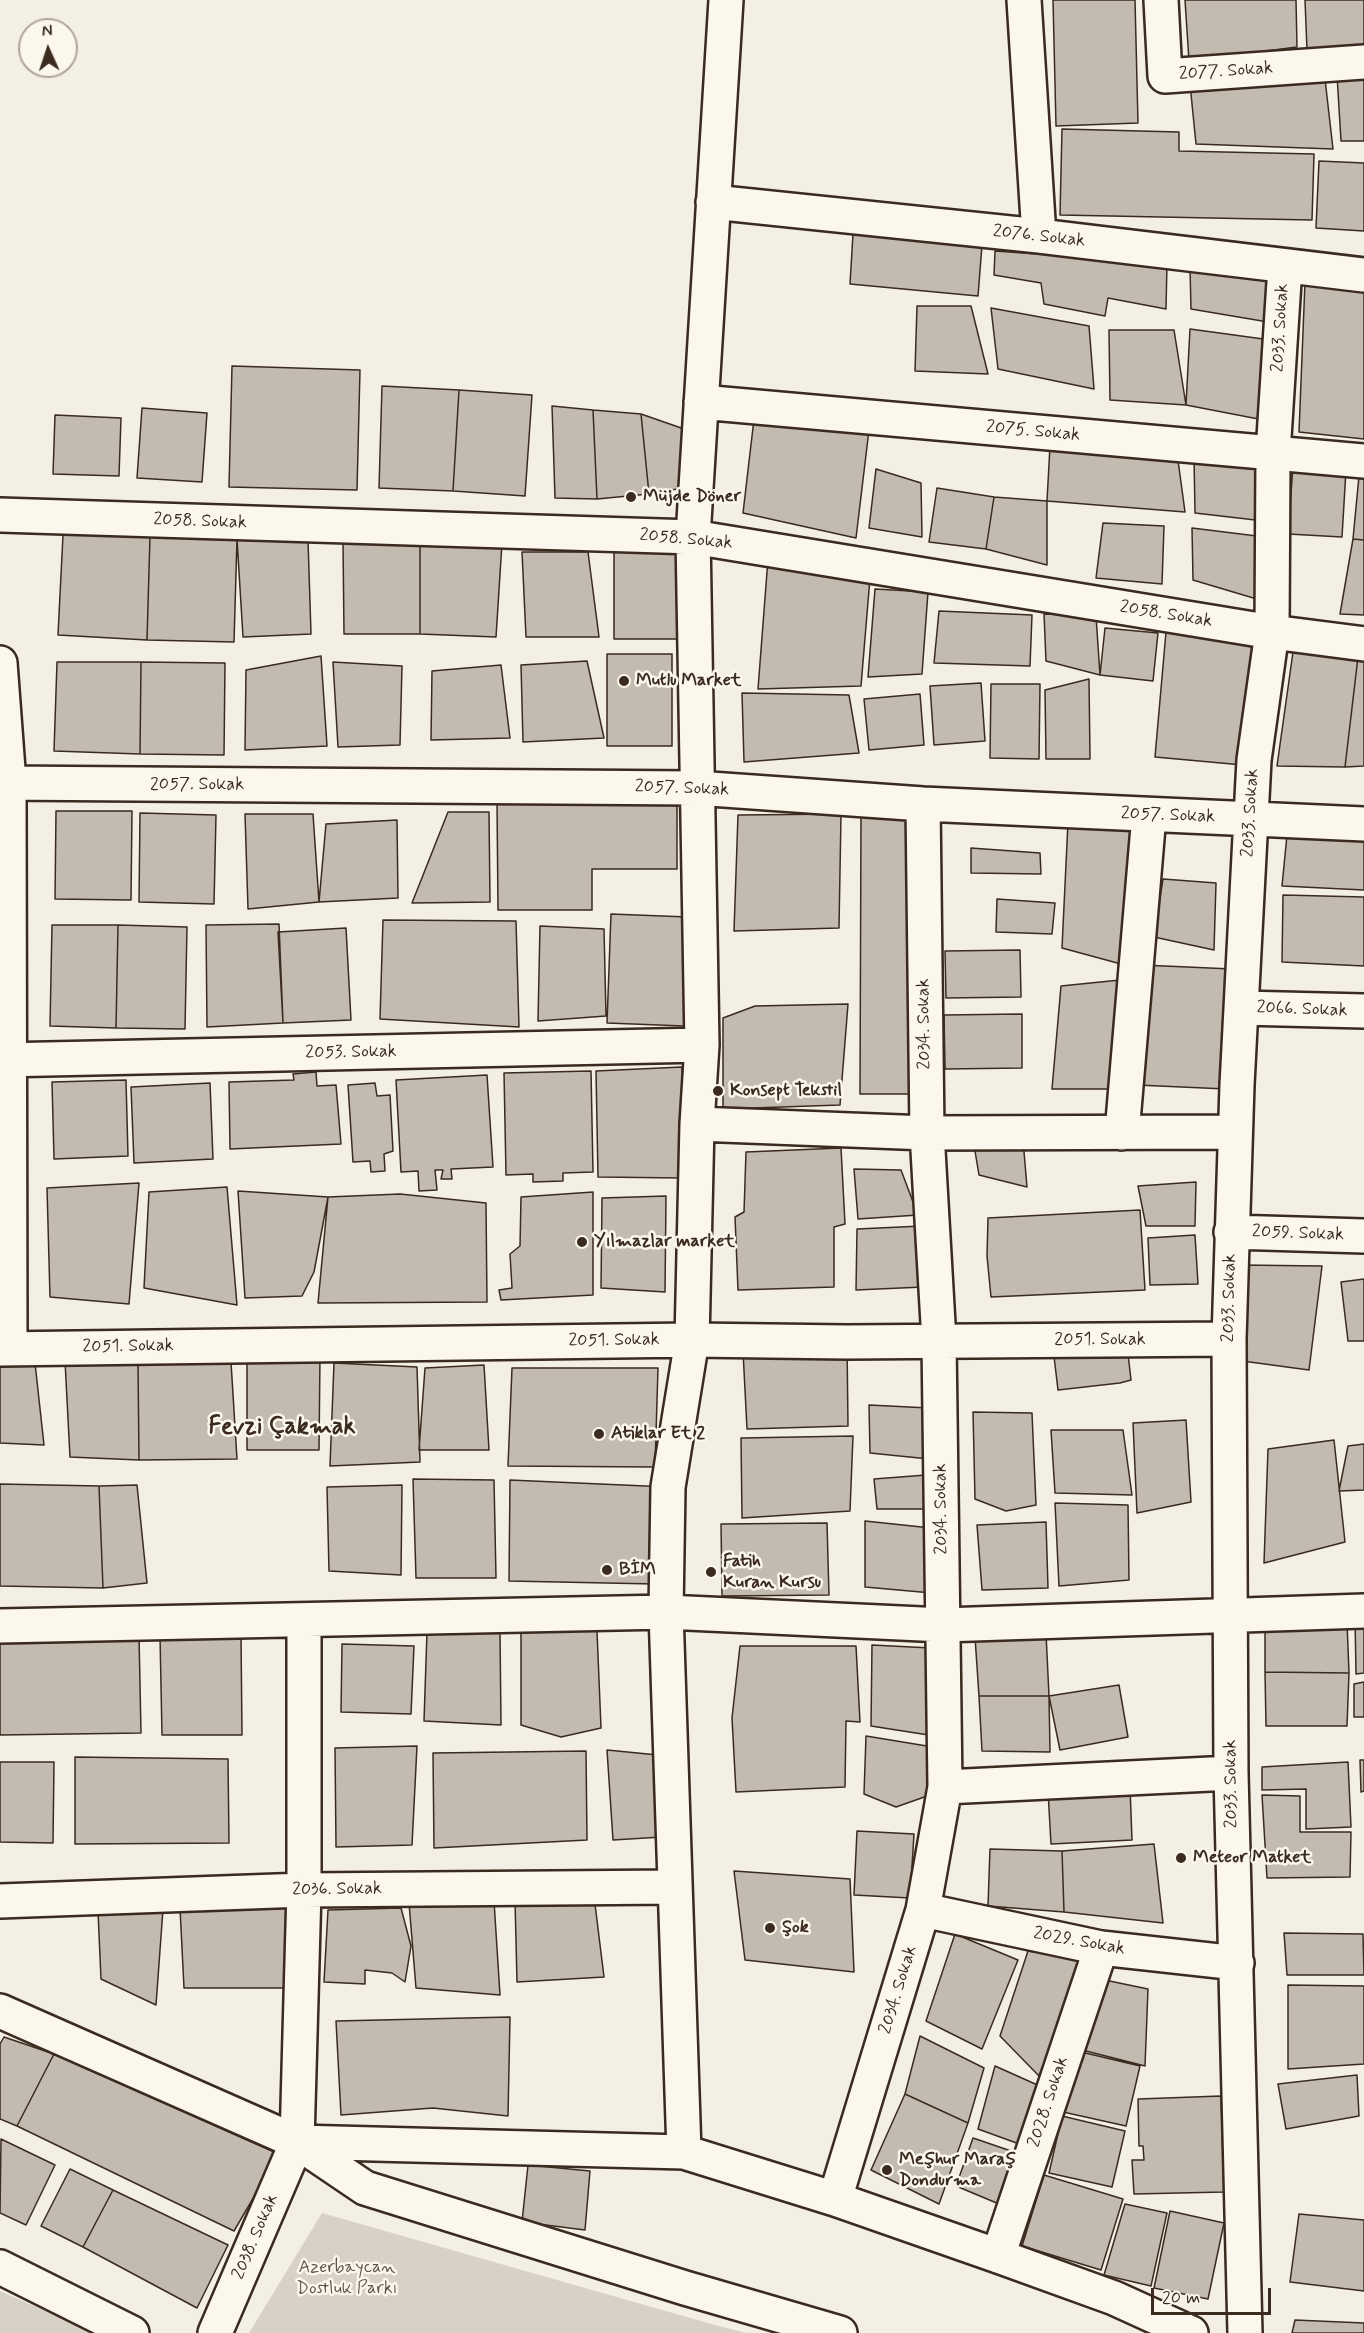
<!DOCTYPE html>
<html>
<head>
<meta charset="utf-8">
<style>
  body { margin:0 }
  #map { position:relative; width:1364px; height:2333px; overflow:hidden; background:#f3efe4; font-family:Mynerve,sans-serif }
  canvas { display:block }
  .north { position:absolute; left:18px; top:18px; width:60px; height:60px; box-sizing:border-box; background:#fbf7ec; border:2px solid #aea59a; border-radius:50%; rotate:357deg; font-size:16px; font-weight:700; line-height:24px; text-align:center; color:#3b2a1e }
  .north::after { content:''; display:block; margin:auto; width:21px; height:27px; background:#3b2a1e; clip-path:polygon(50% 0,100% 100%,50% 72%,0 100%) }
  .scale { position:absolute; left:1151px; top:2288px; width:120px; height:27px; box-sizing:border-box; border:3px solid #3b2a1e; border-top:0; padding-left:8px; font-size:18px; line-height:21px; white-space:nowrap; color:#3b2a1e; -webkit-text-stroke:4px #fbf7ec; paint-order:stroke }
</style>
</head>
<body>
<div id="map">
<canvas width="1364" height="2333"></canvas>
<div class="north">N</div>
<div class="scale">20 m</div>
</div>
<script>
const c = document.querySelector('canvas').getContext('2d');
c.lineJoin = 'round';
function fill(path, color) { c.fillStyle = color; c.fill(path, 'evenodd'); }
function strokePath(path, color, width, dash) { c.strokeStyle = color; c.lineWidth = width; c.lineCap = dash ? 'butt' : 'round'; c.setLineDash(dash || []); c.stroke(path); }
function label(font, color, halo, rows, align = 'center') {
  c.font = font + ' Mynerve,sans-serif'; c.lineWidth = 5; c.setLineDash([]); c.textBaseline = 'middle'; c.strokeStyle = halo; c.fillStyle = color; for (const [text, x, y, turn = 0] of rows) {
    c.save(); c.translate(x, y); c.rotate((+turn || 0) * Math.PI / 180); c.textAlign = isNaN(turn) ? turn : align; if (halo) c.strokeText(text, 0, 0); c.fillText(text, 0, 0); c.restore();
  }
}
const green = new Path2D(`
  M 322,2213 L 715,2325 L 746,2333 L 249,2333 Z
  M 0,2291 L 95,2333 L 0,2333 Z`);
const building = new Path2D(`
  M 1053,0 L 1135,0 L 1138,123 L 1056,126 Z
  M 1185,0 L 1296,0 L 1297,47 L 1189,61 Z
  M 1305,0 L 1364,0 L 1364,46 L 1307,50 Z
  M 1364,73 L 1364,141 L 1341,141 L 1337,75 Z
  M 1325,79 L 1333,149 L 1196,144 L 1190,84 Z
  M 1062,129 L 1179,132 L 1179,151 L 1314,154 L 1312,220 L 1060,215 Z
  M 1319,161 L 1364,163 L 1364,231 L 1316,228 Z
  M 854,217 L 982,245 L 978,296 L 850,284 Z
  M 995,251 L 1167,263 L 1166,309 L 1108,298 L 1105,316 L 1044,304 L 1041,283 L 994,275 Z
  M 1190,268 L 1280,277 L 1274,323 L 1191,309 Z
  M 1305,282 L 1364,289 L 1364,439 L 1299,432 Z
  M 917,306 L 971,306 L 988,374 L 915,371 Z
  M 991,308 L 1089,326 L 1094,389 L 998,369 Z
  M 1190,329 L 1278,341 L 1274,422 L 1186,405 Z
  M 1109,330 L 1174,330 L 1186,405 L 1110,400 Z
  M 232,366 L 360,370 L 357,490 L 229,487 Z
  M 382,386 L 459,390 L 453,491 L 379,488 Z
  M 459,390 L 532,395 L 525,496 L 453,491 Z
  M 552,406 L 593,410 L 597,499 L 555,498 Z
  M 142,408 L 207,413 L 202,482 L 137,478 Z
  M 593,410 L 641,414 L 649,494 L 597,499 Z
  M 641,414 L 687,430 L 683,488 L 649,494 Z
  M 55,415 L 121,418 L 119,476 L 53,474 Z
  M 754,419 L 869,430 L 856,538 L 743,513 Z
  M 1050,446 L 1177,453 L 1185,512 L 1047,501 Z
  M 1194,456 L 1268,464 L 1264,521 L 1195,513 Z
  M 1293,466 L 1346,470 L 1342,537 L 1288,534 Z
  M 876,469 L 921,483 L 922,537 L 869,528 Z
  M 1359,476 L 1364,477 L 1364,540 L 1353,539 Z
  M 937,488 L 994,497 L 986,549 L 929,542 Z
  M 994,497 L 1047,501 L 1047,565 L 986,549 Z
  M 1103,523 L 1164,526 L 1162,584 L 1096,578 Z
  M 1192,528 L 1265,537 L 1260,600 L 1193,580 Z
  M 63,535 L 150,536 L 147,640 L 58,635 Z
  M 150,536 L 237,539 L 234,642 L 147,640 Z
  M 237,539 L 308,540 L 311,634 L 243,637 Z
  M 1353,539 L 1364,540 L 1364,615 L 1340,614 Z
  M 343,542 L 420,542 L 420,634 L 344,634 Z
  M 420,542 L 502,543 L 496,637 L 420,634 Z
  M 614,550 L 682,551 L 681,639 L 614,639 Z
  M 522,552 L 588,552 L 599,637 L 526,637 Z
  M 768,559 L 870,578 L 861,686 L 758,689 Z
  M 875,589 L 928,592 L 922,674 L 868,677 Z
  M 939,611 L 1032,615 L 1030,666 L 934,663 Z
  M 1044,614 L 1096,616 L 1100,675 L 1046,661 Z
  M 1105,628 L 1158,633 L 1153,681 L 1100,675 Z
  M 1166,632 L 1254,640 L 1243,765 L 1155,757 Z
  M 1293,652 L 1358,657 L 1345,767 L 1277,766 Z
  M 607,654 L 672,654 L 672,746 L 607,746 Z
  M 321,656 L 327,746 L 245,750 L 246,670 Z
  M 1358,657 L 1364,658 L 1364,766 L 1345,767 Z
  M 587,661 L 604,738 L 523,742 L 521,665 Z
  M 57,662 L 141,662 L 140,754 L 54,751 Z
  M 141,662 L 225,663 L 224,755 L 140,754 Z
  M 333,662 L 402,666 L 400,745 L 338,747 Z
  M 501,665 L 510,738 L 431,740 L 432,671 Z
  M 1089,679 L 1090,759 L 1046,759 L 1045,690 Z
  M 981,683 L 985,741 L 934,745 L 930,686 Z
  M 991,684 L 1040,684 L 1039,759 L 990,758 Z
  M 742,693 L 849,695 L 859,753 L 744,762 Z
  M 920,694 L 924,745 L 869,750 L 864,699 Z
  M 677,802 L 677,869 L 592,869 L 592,910 L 498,910 L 497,803 Z
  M 56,811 L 132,811 L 131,900 L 55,899 Z
  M 448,812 L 489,812 L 490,902 L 412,903 Z
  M 140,813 L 216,815 L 214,904 L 139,902 Z
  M 245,814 L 313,814 L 319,902 L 248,909 Z
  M 841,814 L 839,928 L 734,931 L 738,815 Z
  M 861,814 L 912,814 L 912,1094 L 860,1094 Z
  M 397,820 L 398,898 L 319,902 L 326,824 Z
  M 1068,822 L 1138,825 L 1121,964 L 1062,948 Z
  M 1287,835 L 1364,836 L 1364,890 L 1282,886 Z
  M 971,848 L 1040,853 L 1041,874 L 971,873 Z
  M 1163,879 L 1216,883 L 1214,950 L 1154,937 Z
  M 1283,895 L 1364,897 L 1364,966 L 1282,962 Z
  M 997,899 L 1055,903 L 1052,934 L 996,932 Z
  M 611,914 L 688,917 L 684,1026 L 607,1023 Z
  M 383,920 L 516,921 L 519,1027 L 380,1019 Z
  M 279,924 L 283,1023 L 207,1027 L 206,925 Z
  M 52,925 L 118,925 L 116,1028 L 50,1026 Z
  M 118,925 L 187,927 L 185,1029 L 116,1028 Z
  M 540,926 L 604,929 L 606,1016 L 538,1021 Z
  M 346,928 L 351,1020 L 283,1023 L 278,932 Z
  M 1020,950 L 1021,997 L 946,998 L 945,951 Z
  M 1142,965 L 1232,969 L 1226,1089 L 1137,1085 Z
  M 1120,980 L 1116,1089 L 1052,1089 L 1061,986 Z
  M 848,1004 L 840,1105 L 723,1109 L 723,1018 L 755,1006 Z
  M 1022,1014 L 1022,1068 L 945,1069 L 944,1015 Z
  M 682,1067 L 683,1178 L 598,1177 L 596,1071 Z
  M 591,1071 L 593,1172 L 563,1173 L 563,1181 L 533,1182 L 533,1174 L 506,1175 L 504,1073 Z
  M 316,1072 L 317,1086 L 336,1085 L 341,1144 L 230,1149 L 229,1082 L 294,1080 L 293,1074 Z
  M 487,1075 L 493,1167 L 451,1169 L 452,1179 L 441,1179 L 443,1170 L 435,1170 L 437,1190 L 419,1191 L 418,1171 L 401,1172 L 396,1080 Z
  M 126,1080 L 128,1156 L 54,1159 L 52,1082 Z
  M 210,1083 L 213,1159 L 134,1163 L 131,1087 Z
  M 375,1083 L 377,1096 L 390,1095 L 393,1151 L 384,1154 L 385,1171 L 371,1172 L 370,1161 L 353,1162 L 348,1085 Z
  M 1023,1140 L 1027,1187 L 979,1175 L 974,1145 Z
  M 841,1148 L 845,1224 L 834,1227 L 834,1287 L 738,1290 L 735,1217 L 744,1212 L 746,1152 Z
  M 854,1169 L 901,1170 L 918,1215 L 858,1219 Z
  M 1196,1182 L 1195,1226 L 1146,1226 L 1138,1186 Z
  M 139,1183 L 129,1304 L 50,1297 L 47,1188 Z
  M 227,1187 L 237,1305 L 144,1288 L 149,1192 Z
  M 238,1191 L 328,1197 L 314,1272 L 302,1296 L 245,1298 Z
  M 593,1192 L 593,1295 L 501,1300 L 499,1290 L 512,1288 L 510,1254 L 520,1246 L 521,1197 Z
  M 400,1194 L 486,1203 L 487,1302 L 318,1303 L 328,1197 Z
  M 666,1196 L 665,1292 L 601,1288 L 602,1198 Z
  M 1140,1210 L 1145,1290 L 991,1297 L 987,1256 L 988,1218 Z
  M 922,1226 L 923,1287 L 856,1290 L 857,1229 Z
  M 1195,1235 L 1198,1284 L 1150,1285 L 1148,1238 Z
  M 1240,1265 L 1322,1266 L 1309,1370 L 1235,1360 Z
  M 1364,1279 L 1364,1341 L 1348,1341 L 1341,1282 Z
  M 847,1342 L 848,1426 L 747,1429 L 743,1351 Z
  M 1127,1345 L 1131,1380 L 1120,1383 L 1058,1390 L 1053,1348 Z
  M 247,1356 L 320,1356 L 319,1450 L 247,1450 Z
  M 65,1361 L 138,1363 L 139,1460 L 70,1457 Z
  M 231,1362 L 237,1459 L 139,1460 L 138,1363 Z
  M 0,1363 L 35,1363 L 44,1445 L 0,1443 Z
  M 334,1363 L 417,1367 L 420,1462 L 330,1466 Z
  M 484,1365 L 489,1450 L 419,1450 L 425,1368 Z
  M 512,1368 L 658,1368 L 655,1467 L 508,1466 Z
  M 869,1405 L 929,1408 L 929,1459 L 870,1453 Z
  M 973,1412 L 1032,1413 L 1036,1505 L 1006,1511 L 975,1499 Z
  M 1186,1420 L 1191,1502 L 1137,1513 L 1133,1423 Z
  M 1051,1430 L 1123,1430 L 1132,1495 L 1055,1493 Z
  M 853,1436 L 850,1511 L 742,1518 L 741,1438 Z
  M 1334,1440 L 1345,1542 L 1264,1563 L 1268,1449 Z
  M 1364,1444 L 1364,1490 L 1339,1491 L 1348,1446 Z
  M 926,1475 L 930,1509 L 877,1509 L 874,1479 Z
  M 413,1479 L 494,1480 L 496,1578 L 416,1578 Z
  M 510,1480 L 668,1487 L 655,1584 L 509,1581 Z
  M 0,1484 L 99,1486 L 103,1588 L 0,1586 Z
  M 137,1485 L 147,1583 L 103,1588 L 99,1486 Z
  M 402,1485 L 401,1575 L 329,1571 L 327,1487 Z
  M 1055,1503 L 1128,1505 L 1129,1580 L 1059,1586 Z
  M 865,1521 L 931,1528 L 932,1593 L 865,1587 Z
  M 1046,1522 L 1048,1588 L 982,1590 L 977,1525 Z
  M 827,1523 L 829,1595 L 722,1596 L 721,1524 Z
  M 1355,1616 L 1364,1616 L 1364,1673 L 1356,1674 Z
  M 1265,1619 L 1347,1622 L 1349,1673 L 1265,1672 Z
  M 521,1631 L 597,1631 L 601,1728 L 561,1737 L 521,1725 Z
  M 427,1632 L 500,1632 L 501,1725 L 424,1721 Z
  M 1046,1633 L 1049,1696 L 979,1696 L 975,1637 Z
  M 241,1635 L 242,1735 L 162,1735 L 160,1636 Z
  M 139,1636 L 141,1733 L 0,1735 L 0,1638 Z
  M 342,1644 L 414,1646 L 411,1714 L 341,1712 Z
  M 872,1645 L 931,1648 L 935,1736 L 871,1726 Z
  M 740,1646 L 856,1646 L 860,1722 L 846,1721 L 845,1787 L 736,1792 L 732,1718 Z
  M 1265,1672 L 1349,1673 L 1347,1726 L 1266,1726 Z
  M 1364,1682 L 1364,1717 L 1354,1717 L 1354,1684 Z
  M 1119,1685 L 1128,1737 L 1060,1750 L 1049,1696 Z
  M 979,1696 L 1049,1696 L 1050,1752 L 982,1751 Z
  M 866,1736 L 933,1747 L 930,1795 L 896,1807 L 864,1794 Z
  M 417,1746 L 412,1845 L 336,1847 L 335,1748 Z
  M 607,1750 L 658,1755 L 662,1837 L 613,1840 Z
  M 586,1751 L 587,1840 L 434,1848 L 433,1753 Z
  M 75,1757 L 228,1759 L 229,1843 L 75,1844 Z
  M 1360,1760 L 1364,1760 L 1364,1791 L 1361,1792 Z
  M 0,1762 L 54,1762 L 53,1843 L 0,1842 Z
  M 1348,1762 L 1351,1827 L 1306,1829 L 1306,1789 L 1262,1790 L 1262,1767 Z
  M 1130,1787 L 1132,1840 L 1051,1844 L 1048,1791 Z
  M 1262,1795 L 1300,1796 L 1300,1832 L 1351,1832 L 1350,1877 L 1267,1878 Z
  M 857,1831 L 914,1834 L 910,1898 L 854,1895 Z
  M 1154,1844 L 1163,1923 L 1064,1912 L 1062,1851 Z
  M 990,1849 L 1062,1851 L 1064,1912 L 988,1906 Z
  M 734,1871 L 850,1879 L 854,1972 L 745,1960 Z
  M 594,1896 L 604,1977 L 517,1982 L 515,1900 Z
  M 494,1901 L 500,1995 L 416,1988 L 409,1903 Z
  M 289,1903 L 288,1988 L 184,1988 L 180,1908 Z
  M 401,1908 L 411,1946 L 405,1982 L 392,1973 L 365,1970 L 365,1984 L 324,1982 L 328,1910 Z
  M 163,1909 L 156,2005 L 101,1979 L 98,1911 Z
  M 1284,1933 L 1363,1934 L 1364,1975 L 1287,1975 Z
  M 955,1934 L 1018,1960 L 982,2049 L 926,2021 Z
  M 1028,1951 L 1085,1959 L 1039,2076 L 1000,2036 Z
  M 1100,1979 L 1148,1989 L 1145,2066 L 1082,2050 Z
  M 1288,1985 L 1364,1986 L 1364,2064 L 1288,2069 Z
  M 510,2017 L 508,2116 L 433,2108 L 341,2115 L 336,2021 Z
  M 920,2036 L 984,2068 L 968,2123 L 905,2094 Z
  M 4,2037 L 54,2054 L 17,2126 L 0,2119 L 0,2044 Z
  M 1077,2051 L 1140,2066 L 1126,2126 L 1063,2112 Z
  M 54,2054 L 279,2154 L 234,2231 L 17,2126 Z
  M 995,2066 L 1042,2087 L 1022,2145 L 978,2129 Z
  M 1357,2075 L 1359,2116 L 1286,2129 L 1278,2084 Z
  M 905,2094 L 968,2123 L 939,2204 L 871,2170 Z
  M 1221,2096 L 1224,2192 L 1134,2194 L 1132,2160 L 1144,2160 L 1143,2146 L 1139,2146 L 1138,2099 Z
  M 1062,2116 L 1125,2131 L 1112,2187 L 1049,2173 Z
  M 973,2138 L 1014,2152 L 999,2204 L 956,2186 Z
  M 1,2139 L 55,2165 L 26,2225 L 0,2213 Z
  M 528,2165 L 590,2171 L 585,2230 L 522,2222 Z
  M 70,2169 L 113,2190 L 83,2247 L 41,2226 Z
  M 1044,2175 L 1123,2199 L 1101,2270 L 1022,2246 Z
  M 113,2190 L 228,2245 L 197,2308 L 83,2247 Z
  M 1125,2204 L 1167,2213 L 1151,2286 L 1104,2275 Z
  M 1170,2211 L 1224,2223 L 1208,2299 L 1154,2288 Z
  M 1299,2214 L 1364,2220 L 1364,2291 L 1290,2282 Z
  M 1295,2320 L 1364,2323 L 1364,2333 L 1292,2333 Z`);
const minor = new Path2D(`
  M 1024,0 L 1039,236
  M 1161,0 L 1165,76 L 1364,62
  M 713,202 L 1039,236 L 1364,275
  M 701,402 L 1364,461
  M 0,515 L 693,537 L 1272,632 L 1364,644
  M 0,663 L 9,783 L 10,1349
  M 0,783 L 696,788 L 923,804 L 1364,824
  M 1241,1008 L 1364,1011
  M 0,1060 L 702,1045
  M 697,1124 L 927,1133 L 1235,1132
  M 1122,1133 L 1149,815
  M 1231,1232 L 1364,1236
  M 0,1349 L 692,1340 L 847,1342 L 1229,1339
  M 304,1620 L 304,1890 L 297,2142 L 365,2188 L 685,2288 L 840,2333
  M 0,1626 L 666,1612 L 943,1625 L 1364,1611
  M 945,1787 L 1231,1773
  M 0,1901 L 304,1890 L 675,1887
  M 923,1910 L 1101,1948 L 1237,1963
  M 0,2011 L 297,2142 L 684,2152 L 835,2199 L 998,2256 L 1114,2298 L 1191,2333
  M 684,2152 L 666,1612 L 668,1487 L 692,1340 L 697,1124 L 702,1045 L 693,537 L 726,0
  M 835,2199 L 923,1910 L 945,1787 L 939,1341 L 927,1133 L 923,804
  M 998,2256 L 1101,1948
  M 0,2267 L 132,2333
  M 215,2333 L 297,2142
  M 1245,2333 L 1231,1773 L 1229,1339 L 1237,1085 L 1254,760 L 1272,632 L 1273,453 L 1285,266`);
const markers = [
  [631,497,6,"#3b2a1e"],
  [624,681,6,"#3b2a1e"],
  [718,1091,6,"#3b2a1e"],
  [582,1242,6,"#3b2a1e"],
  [599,1434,6,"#3b2a1e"],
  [607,1570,6,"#3b2a1e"],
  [711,1572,6,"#3b2a1e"],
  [1181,1858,6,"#3b2a1e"],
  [770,1928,6,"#3b2a1e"],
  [887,2170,6,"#3b2a1e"]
];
const streetNames = [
  ["2077. Sokak",1226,72,-4],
  ["2076. Sokak",1039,237,6],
  ["2033. Sokak",1281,328,-87],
  ["2075. Sokak",1033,432,5],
  ["2058. Sokak",200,522,2],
  ["2058. Sokak",686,540,5],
  ["2058. Sokak",1166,615,9],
  ["2057. Sokak",197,785],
  ["2057. Sokak",682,789,2],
  ["2033. Sokak",1251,813,-87],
  ["2057. Sokak",1168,816,2],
  ["2066. Sokak",1302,1010,2],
  ["2034. Sokak",925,1024,-91],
  ["2053. Sokak",351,1053,-1],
  ["2059. Sokak",1298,1234,2],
  ["2033. Sokak",1230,1298,-89],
  ["2051. Sokak",1100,1340],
  ["2051. Sokak",614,1341,-1],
  ["2051. Sokak",128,1347,-1],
  ["2034. Sokak",942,1509,-91],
  ["2033. Sokak",1232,1784,-91],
  ["2036. Sokak",337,1890,-1],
  ["2029. Sokak",1079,1942,10],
  ["2034. Sokak",899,1990,-73],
  ["2028. Sokak",1049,2102,-72],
  ["2038. Sokak",256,2237,-67]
];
const poiNames = [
  ["Müjde Döner",643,497],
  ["Mutlu Market",636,681],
  ["Konsept Tekstil",730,1091],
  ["Yılmazlar market",594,1242],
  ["Atiklar Et 2",611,1434],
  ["Fatih",723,1562],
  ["Kuran Kursu",723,1583],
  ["BİM",619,1570],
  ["Meteor Matket",1193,1858],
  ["Şok",782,1928],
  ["Meşhur Maraş",899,2160],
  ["Dondurma",899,2181]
];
const parkNames = [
  ["Azerbaycan",347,2268],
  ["Dostluk Parkı",347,2289]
];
const districtNames = [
  ["Fevzi Çakmak",282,1428]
];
fill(green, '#d8d1c6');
fill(building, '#c3bbb0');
strokePath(building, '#3b2a1e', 1.5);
strokePath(minor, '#3b2a1e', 38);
strokePath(minor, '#fbf7ec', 33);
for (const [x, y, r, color] of markers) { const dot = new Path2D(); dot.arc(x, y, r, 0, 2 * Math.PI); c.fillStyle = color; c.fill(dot); strokePath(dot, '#fbf7ec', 2); }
label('18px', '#3b2a1e', '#fbf7ec', streetNames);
label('bold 18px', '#3b2a1e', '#fbf7ec', poiNames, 'left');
label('18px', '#625448', '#fbf7ec', parkNames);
label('bold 24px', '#3b2a1e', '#fbf7ec', districtNames);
</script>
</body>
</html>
